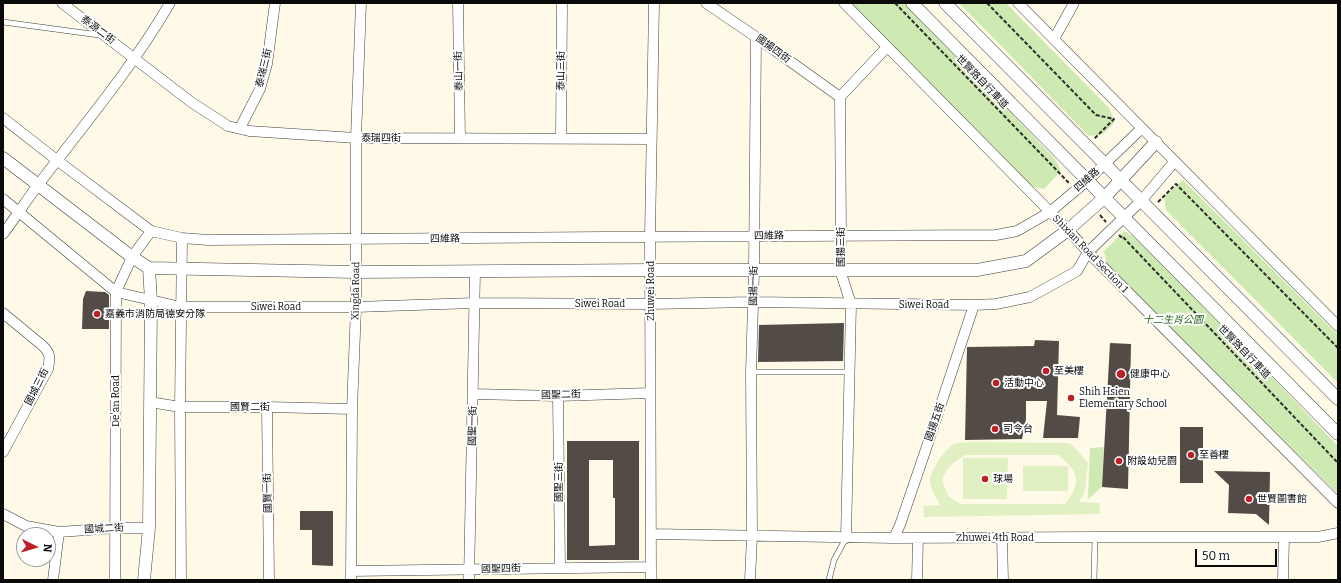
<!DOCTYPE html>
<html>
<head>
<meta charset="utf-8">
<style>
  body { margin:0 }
  #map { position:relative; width:1341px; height:583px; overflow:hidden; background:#fffae7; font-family:Bitter,serif }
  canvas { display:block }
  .frame { position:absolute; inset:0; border:4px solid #0a0a0a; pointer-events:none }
  .north { position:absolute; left:16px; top:527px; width:40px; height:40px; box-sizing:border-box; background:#fff; border:1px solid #9d9d9d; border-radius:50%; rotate:95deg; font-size:11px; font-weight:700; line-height:16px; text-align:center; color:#0a0a0a }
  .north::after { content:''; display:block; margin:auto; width:14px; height:18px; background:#bd1f26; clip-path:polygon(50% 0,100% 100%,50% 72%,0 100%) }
  .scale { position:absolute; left:1195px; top:549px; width:82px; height:18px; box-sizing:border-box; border:2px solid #0a0a0a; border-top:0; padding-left:5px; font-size:12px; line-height:14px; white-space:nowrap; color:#0a0a0a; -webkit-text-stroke:3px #fff; paint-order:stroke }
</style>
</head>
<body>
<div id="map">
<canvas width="1341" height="583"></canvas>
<div class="frame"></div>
<div class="north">N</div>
<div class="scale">50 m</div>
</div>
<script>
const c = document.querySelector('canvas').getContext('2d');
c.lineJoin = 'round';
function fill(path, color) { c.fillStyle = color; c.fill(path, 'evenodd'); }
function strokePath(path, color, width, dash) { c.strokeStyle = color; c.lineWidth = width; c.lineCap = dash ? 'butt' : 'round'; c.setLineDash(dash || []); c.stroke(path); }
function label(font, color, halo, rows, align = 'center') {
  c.font = font + ' Bitter,"Noto Sans TC",serif'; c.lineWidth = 4; c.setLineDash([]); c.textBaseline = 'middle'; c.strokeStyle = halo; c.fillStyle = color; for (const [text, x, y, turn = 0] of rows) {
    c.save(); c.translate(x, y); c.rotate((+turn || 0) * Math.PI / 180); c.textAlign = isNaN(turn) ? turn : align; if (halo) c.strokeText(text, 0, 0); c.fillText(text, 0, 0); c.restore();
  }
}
const green = new Path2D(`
  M 849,3 L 907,3 L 1055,159 L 1061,171 L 1044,189 L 1031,186 Z
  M 959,3 L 1006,3 L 1109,108 L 1115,122 L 1103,134 L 1089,136 Z
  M 1183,180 L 1338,335 L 1338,383 L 1166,210 L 1164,197 Z
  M 1124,231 L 1140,240 L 1338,446 L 1338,494 L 1179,336 L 1172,338 L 1163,336 L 1158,331 L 1107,265 L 1104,251 Z
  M 1104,447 L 1102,487 L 1088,499 L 1090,448 Z`);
const pitch = new Path2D(`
  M 970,442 L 1070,443 L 1078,451 L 1088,463 L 1085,491 L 1079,502 L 1099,503 L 1100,514 L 924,517 L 923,506 L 940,505 C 936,497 931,491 930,482 C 929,472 944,451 952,445 C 956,442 965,443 970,442 ZM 966,455 L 1058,455 C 1079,470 1082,484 1065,504 L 961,504 L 948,496 L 942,480 C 947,467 953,462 966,455 Z
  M 963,458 L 1008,458 L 1007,499 L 963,499 Z
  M 1023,466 L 1068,466 L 1068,491 L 1023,491 Z`);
const building = new Path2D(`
  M 86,291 L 105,292 L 109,295 L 109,329 L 82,329 L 83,299 Z
  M 844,323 L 843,361 L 758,362 L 759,325 Z
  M 1035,340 L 1059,341 L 1057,415 L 1080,417 L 1078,438 L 1043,438 L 1047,401 L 1026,401 L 1026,419 L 1022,439 L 965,440 L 967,347 L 1034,346 Z
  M 1110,343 L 1131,344 L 1128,489 L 1102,487 Z
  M 1180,427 L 1203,427 L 1203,483 L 1180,483 Z
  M 567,441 L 639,441 L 639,560 L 567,560 ZM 589,460 L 613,460 L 613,498 L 615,498 L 615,545 L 589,546 Z
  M 1214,471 L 1270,472 L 1269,525 L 1256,514 L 1228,513 L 1229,485 Z
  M 300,511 L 333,511 L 333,566 L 312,565 L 312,530 L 300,530 Z`);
const path = new Path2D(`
  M 895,3 L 1069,183
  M 987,3 L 1096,115 L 1114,119 L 1094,139
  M 1158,202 L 1176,184 L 1338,348
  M 1100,215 L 1106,222
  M 1119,235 L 1121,237 L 1122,236 L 1338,463`);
const service = new Path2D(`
  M 3,22 L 99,35
  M 751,372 L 849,372
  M 829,580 L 834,560 L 846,538
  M 1094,580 L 1095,537`);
const minor = new Path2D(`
  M 62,3 L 191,102 L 228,126 L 249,131 L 356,138 L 651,139
  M 458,3 L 460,138
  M 706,3 L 756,37 L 840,97
  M 844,3 L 1068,230 L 1088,252 L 1338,503
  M 1018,3 L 1338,326
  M 1054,39 L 1074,3
  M 3,118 L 58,161 L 151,231 L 182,238 L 208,240 C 471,239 733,235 996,235 L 1017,231 L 1050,212 L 1088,180 L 1142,128
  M 240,128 L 260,89 L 267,64 L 275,3
  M 561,138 L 562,3
  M 3,199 L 116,292 L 181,307 L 356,307 L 474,303 L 651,304 L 753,302 L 974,305 L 996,304 L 1030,297 L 1077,271 L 1088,252 L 1141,201 L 1175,161
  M 3,234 C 15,218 26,201 38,185 C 84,125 132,68 170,3
  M 3,313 L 43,346 C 51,354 50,358 48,369 L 3,452
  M 473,394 L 558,396 L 650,393
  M 558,396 L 560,568
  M 150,402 L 180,407 L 267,407 L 352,409
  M 267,407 L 269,580
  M 3,514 L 26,526 L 59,532 L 53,580
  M 59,532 L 115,528 L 149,528
  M 651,534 L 894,538 L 1095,537 L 1318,537 L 1338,533
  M 846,538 L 851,304 L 840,270 L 841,235 L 840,97 L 887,47
  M 894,538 L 900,525 L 927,446 L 974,305
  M 1002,538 L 1003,580
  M 351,571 L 651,567
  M 115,580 L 116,292 L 132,257 L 151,231
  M 181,580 L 180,407 L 182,238
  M 351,580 L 352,409 L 356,307 L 356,138 L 361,3
  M 469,580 L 475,272
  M 651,580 L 650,236 L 654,3
  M 750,580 L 752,536 L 751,372 L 754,270 L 756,37
  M 917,580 L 918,538
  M 1283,580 L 1284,537`);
const tertiary = new Path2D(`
  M 912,3 L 1338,434
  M 945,3 L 1338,399
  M 3,158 L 132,257 L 149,268 L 356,272 L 651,270 L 977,270 L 1026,261 L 1068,230 L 1105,197 L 1156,142
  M 144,580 L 149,528 L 151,301 L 149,268`);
const markers = [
  [97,314,4,"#bd1f26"],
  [1046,371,4,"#bd1f26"],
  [1121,374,5,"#bd1f26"],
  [996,383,4,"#bd1f26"],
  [1071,398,4,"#bd1f26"],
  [995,429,4,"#bd1f26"],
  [1191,455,4,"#bd1f26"],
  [1119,461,4,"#bd1f26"],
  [985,479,4,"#bd1f26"],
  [1249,499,4,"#bd1f26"]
];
const streetNames = [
  ["泰源二街",98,30,37],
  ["國揚四街",773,49,36],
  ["泰瑞三街",264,68,-77],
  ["泰山一街",459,71,-91],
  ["泰山三街",561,71,-90],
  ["世賢路自行車道",982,82,46],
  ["泰瑞四街",381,138],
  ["四維路",1087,180,-42],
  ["四維路",769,236,-1],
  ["四維路",445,239,-1],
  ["國揚三街",841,247,-90],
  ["Shixian Road Section 1",1090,254,46],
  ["國揚一街",754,286,-89],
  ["Xingda Road",356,291,-89],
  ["Zhuwei Road",651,291,-90],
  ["Siwei Road",600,304],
  ["Siwei Road",924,305],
  ["Siwei Road",276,307],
  ["世賢路自行車道",1244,352,46],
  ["國城三街",37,387,-63],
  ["國聖二街",561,395,-1],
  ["De'an Road",116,401,-90],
  ["國賢二街",250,407],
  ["國揚五街",935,422,-71],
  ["國聖一街",473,426,-89],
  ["國聖三街",559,482,-90],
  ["國賢一街",268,493,-91],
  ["國城二街",104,529,-3],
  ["Zhuwei 4th Road",995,538],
  ["國聖四街",501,569,-1]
];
const poiNames = [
  ["嘉義市消防局德安分隊",105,314],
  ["至美樓",1054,371],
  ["健康中心",1130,374],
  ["活動中心",1004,383],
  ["Shih Hsien",1079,392],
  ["Elementary School",1079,404],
  ["司令台",1003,429],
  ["至善樓",1199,455],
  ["附設幼兒園",1127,461],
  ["球場",993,479],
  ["世賢圖書館",1257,499]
];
const parkNames = [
  ["十二生肖公園",1173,320]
];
fill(green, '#cee9b1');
fill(pitch, '#e0f0c3');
fill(building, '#534b46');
strokePath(service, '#3d3d3d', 6);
strokePath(minor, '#3d3d3d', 11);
strokePath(tertiary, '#3d3d3d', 13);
strokePath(path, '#2c2c2c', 2, [4, 2]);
strokePath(service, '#fff', 5);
strokePath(minor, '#fff', 10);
strokePath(tertiary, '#fff', 12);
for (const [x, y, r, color] of markers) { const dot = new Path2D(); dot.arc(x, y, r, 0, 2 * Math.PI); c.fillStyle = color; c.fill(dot); strokePath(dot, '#fff', 1.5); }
label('10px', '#0a0a0a', '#fff', streetNames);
label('10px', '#0a0a0a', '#fff', poiNames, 'left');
label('italic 10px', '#29621a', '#fff', parkNames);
</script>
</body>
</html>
